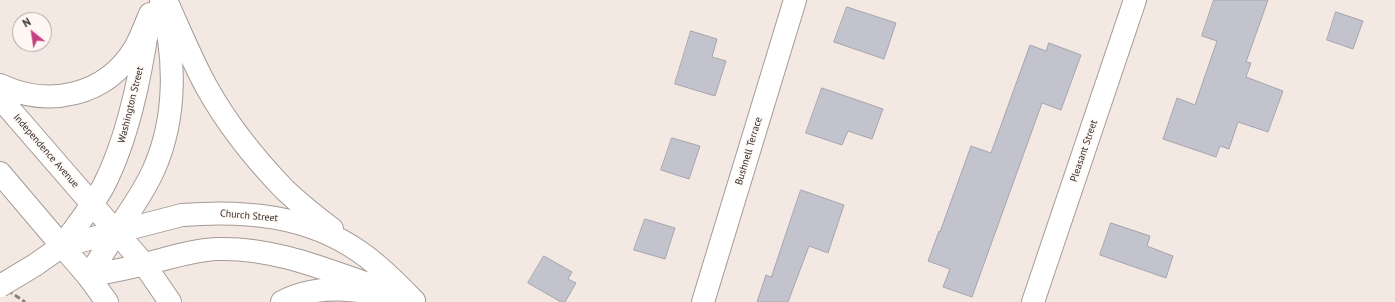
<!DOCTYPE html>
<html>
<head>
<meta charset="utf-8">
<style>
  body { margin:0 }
  #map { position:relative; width:1395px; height:302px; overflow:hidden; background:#f4e8e3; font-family:"PT Sans",sans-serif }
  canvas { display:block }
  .north { position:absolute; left:12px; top:12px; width:40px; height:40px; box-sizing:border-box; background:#fef7f4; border:1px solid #aca6a4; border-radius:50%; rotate:330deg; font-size:11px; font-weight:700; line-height:16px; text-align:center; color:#312d2b }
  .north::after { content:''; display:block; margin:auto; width:14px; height:18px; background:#c54082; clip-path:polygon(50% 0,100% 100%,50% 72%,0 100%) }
</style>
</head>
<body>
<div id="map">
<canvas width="1395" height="302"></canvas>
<div class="north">N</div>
</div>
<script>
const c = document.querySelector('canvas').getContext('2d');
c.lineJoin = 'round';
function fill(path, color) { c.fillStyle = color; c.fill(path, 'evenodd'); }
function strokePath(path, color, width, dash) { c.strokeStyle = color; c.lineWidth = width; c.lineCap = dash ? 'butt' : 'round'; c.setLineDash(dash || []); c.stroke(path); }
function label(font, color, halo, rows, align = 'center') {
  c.font = font + ' "PT Sans",sans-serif'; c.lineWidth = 3; c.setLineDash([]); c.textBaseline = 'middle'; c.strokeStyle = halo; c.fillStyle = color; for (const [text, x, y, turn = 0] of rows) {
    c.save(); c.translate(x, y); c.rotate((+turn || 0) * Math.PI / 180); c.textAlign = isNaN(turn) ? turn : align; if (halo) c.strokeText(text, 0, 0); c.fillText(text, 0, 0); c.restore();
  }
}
const building = new Path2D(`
  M 1214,0 L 1268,0 L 1246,62 L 1251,63 L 1246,77 L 1283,91 L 1268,132 L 1238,122 L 1229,149 L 1220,146 L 1216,157 L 1163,139 L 1177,98 L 1195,105 L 1217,41 L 1202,36 Z
  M 847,7 L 896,23 L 884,59 L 834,42 Z
  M 1336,12 L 1363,21 L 1353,49 L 1327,40 Z
  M 691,31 L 717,39 L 712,57 L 726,61 L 715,96 L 675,84 Z
  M 1049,43 L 1081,55 L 1061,110 L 1042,103 L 972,297 L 943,287 L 950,269 L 928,261 L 939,231 L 940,232 L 971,146 L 991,153 L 1030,45 L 1046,51 Z
  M 822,88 L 883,109 L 872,139 L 848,131 L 842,145 L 806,133 Z
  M 672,138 L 700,146 L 689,179 L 661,170 Z
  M 801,190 L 844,205 L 828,253 L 809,246 L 788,302 L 757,302 L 766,275 L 771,277 Z
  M 645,219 L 675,228 L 665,259 L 634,250 Z
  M 1111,223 L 1150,236 L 1147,246 L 1173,256 L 1166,278 L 1100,255 Z
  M 544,256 L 572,272 L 568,279 L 576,283 L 565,302 L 561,302 L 528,283 Z`);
const minor = new Path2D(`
  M 703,302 L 795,0
  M 1033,302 L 1135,0`);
const tertiary = new Path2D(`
  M 62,246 C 76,226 92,207 104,185 C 128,138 140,78 148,26
  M 88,276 C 98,262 107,247 116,232 C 129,212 144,192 154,169 C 177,117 176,56 161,1`);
const secondary = new Path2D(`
  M 166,0 C 179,29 191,58 206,86 C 227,124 255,159 285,190 C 300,204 316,217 332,229
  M 88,276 C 107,272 127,269 145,264 C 169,258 193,250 217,249 C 275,247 329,271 382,289
  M 107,302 L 88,276 L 62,246 L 182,215 C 244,210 307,215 360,252 C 380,266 397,283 414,301`);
const primary = new Path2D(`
  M 0,85 C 49,108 106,96 135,48 C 141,37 145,26 150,14
  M 0,98 L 144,264 L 170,302
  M 0,173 L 62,246
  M 282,302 C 322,280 372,292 414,301`);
const motorway = new Path2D(`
  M 35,265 L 62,246`);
const rail = new Path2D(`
  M 0,285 L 25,302`);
const motorwayBridge = new Path2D(`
  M 0,286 L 35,265`);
const streetNames = [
  ["Washington Street",131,105,-76],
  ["Independence Avenue",46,151,49],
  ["Bushnell Terrace",749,151,-73],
  ["Pleasant Street",1084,151,-71],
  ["Church Street",249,216,5]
];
fill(building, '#c3c3ce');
strokePath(building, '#a5a5af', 1);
strokePath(minor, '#a59a95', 24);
strokePath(tertiary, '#a59a95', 24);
strokePath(secondary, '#a59a95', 24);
strokePath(primary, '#a59a95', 24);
strokePath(motorway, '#a59a95', 24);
strokePath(minor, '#fff', 22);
strokePath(tertiary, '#fff', 22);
strokePath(secondary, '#fff', 22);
strokePath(primary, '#fff', 22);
strokePath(motorway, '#fff', 22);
strokePath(rail, '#867e7b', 3, [6, 3]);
strokePath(motorwayBridge, '#a59a95', 24, []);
strokePath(motorwayBridge, '#fff', 22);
label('10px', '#312d2b', '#fef7f4', streetNames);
</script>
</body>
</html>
